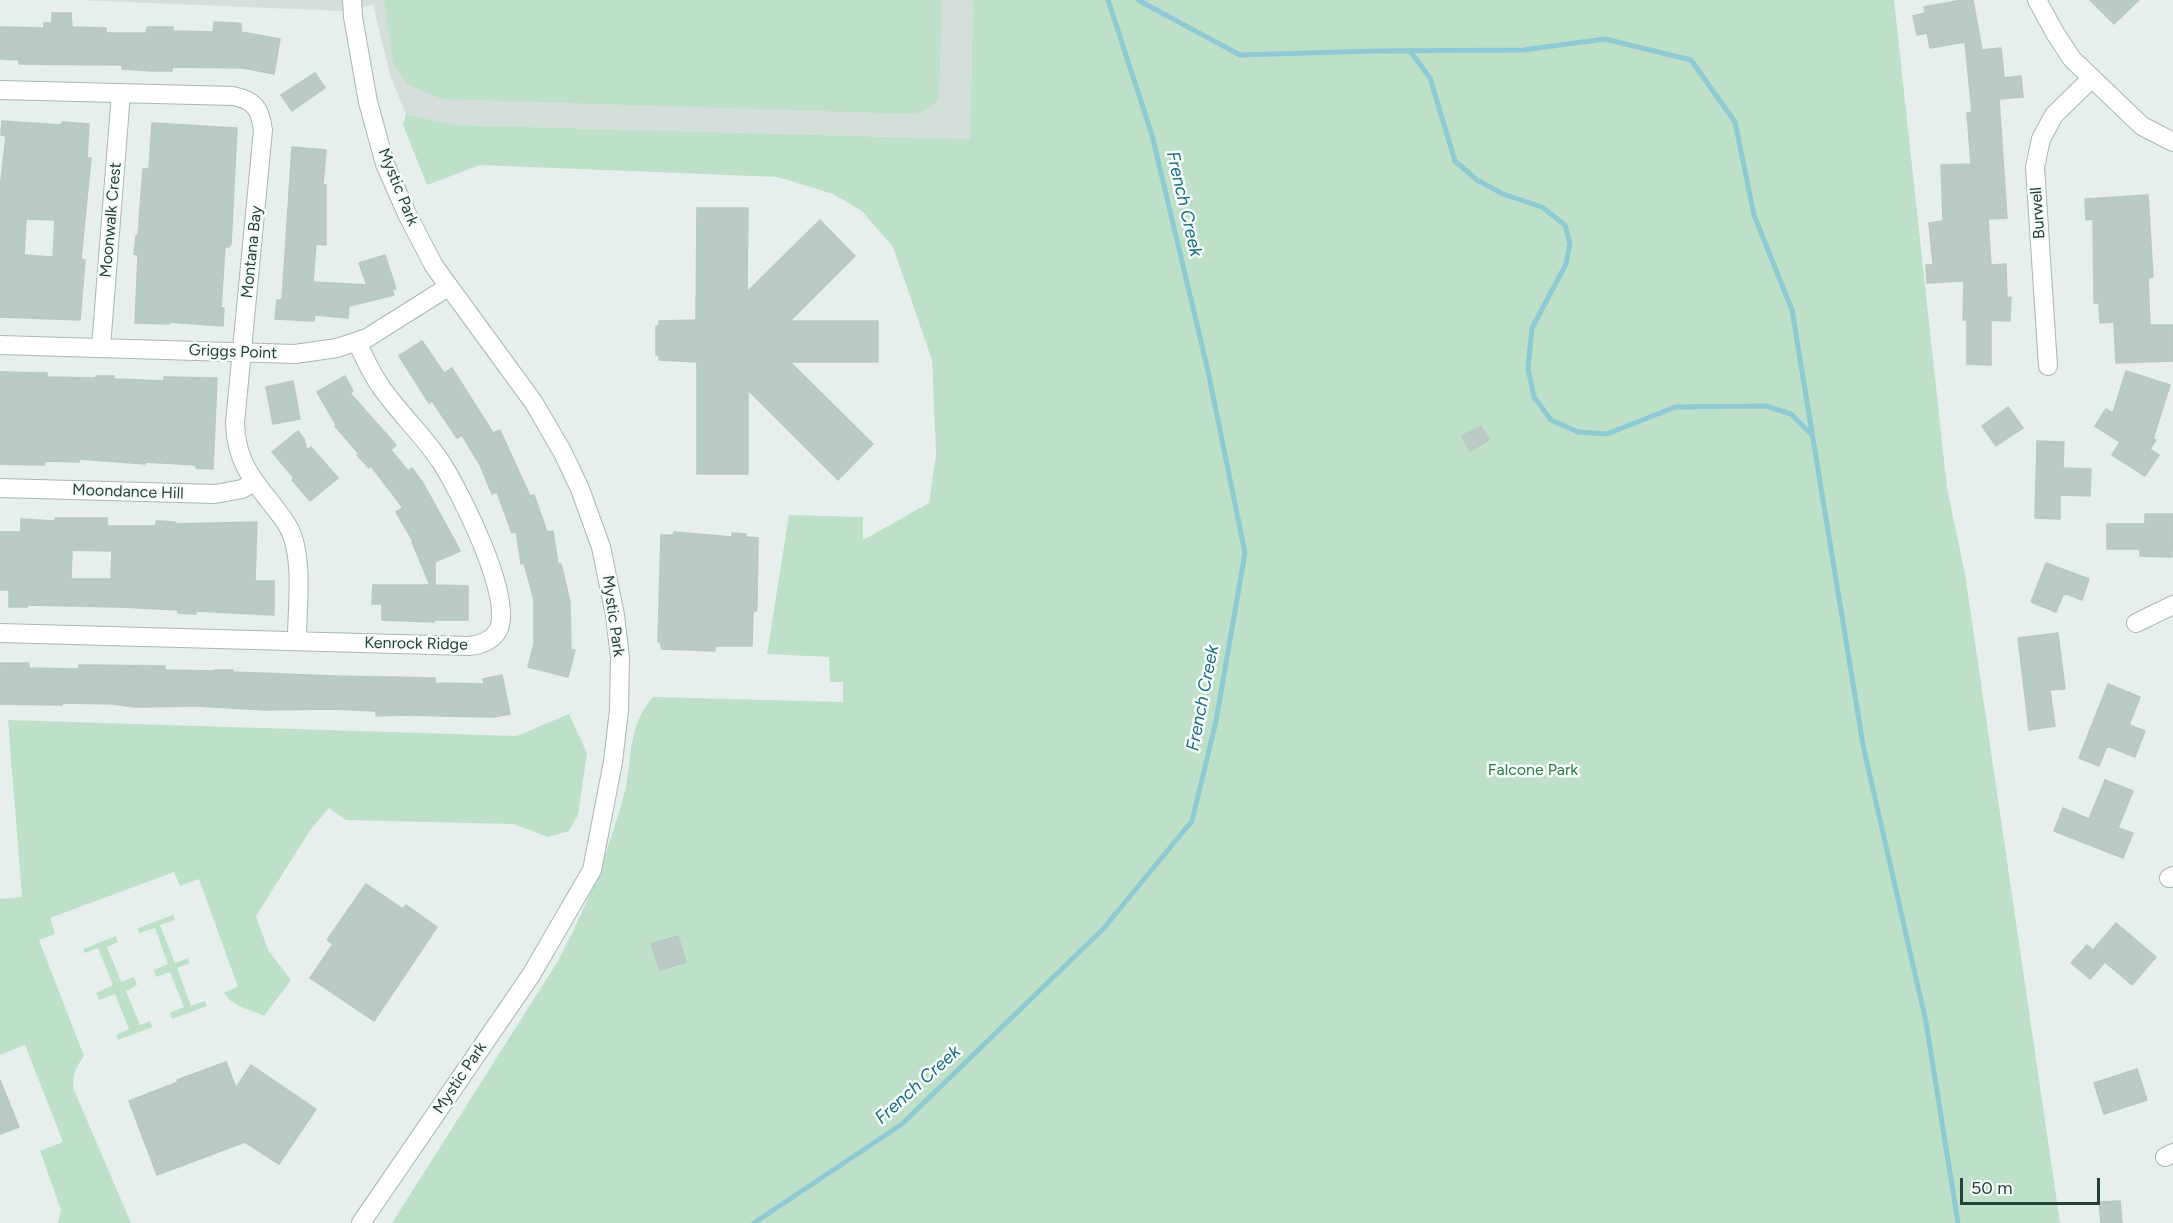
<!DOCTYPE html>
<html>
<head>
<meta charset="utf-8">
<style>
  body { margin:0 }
  #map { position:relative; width:2173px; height:1223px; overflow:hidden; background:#e6efeb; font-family:Figtree,sans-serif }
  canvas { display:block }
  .scale { position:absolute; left:1960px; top:1178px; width:140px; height:27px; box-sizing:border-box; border:3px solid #24423a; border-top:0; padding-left:8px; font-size:18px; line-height:21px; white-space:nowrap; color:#24423a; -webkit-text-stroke:4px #f7fbf9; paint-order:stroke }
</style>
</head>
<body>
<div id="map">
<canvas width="2173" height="1223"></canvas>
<div class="scale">50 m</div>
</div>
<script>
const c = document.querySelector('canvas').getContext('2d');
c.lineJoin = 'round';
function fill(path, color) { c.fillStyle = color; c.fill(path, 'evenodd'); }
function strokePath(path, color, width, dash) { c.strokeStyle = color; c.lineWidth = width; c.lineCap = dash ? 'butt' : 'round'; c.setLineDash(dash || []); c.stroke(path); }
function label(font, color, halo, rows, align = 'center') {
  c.font = font + ' Figtree,sans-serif'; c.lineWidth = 5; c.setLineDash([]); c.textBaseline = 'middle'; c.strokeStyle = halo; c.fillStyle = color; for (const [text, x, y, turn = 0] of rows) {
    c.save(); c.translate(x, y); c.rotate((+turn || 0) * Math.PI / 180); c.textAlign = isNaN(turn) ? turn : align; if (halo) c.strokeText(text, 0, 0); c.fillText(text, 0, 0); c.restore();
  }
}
const built = new Path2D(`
  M 79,0 L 973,0 L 970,139 L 455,125 L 406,114 L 391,78 L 373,5 L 341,11 Z`);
const green = new Path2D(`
  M 384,0 L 942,0 L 939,99 L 926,110 L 914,114 L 442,99 L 408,85 L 393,62 Z
  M 973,0 L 1894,0 L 1947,488 L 1965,574 L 2060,1223 L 392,1223 L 558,961 C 578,922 597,882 610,840 C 616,822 622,805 626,787 C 632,753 629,724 653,697 L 843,702 L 843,682 L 830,682 L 829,657 L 767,654 L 789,515 L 863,517 L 863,540 L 929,503 L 936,454 L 932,360 L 893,247 L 862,211 L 833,194 L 778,177 L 480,165 L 427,185 L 403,125 L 406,114 L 455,125 L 970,139 Z
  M 569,714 L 587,753 L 578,815 L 569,831 L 548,837 L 513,824 L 346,820 L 329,808 L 311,829 L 256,916 L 268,950 L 291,980 L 264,1016 C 248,1008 233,1008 224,992 L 238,987 L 199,879 L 180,886 L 174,872 L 50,918 L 55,934 L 39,940 L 84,1056 C 76,1067 71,1076 74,1090 L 131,1223 L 58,1223 L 61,1210 L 40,1151 L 63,1142 L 25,1045 L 0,1055 L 0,899 L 22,897 L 8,720 L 517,736 Z
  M 173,915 L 175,920 L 160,925 L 175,963 L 188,958 L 190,963 L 177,968 L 191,1006 L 205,1001 L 207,1006 L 172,1019 L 170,1013 L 184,1007 L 170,972 L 156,977 L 154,970 L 168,964 L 155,928 L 139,933 L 138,928 Z
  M 116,936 L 118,942 L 107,947 L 121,982 L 134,977 L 137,985 L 126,991 L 140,1025 L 150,1021 L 152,1027 L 118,1040 L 116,1035 L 129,1029 L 115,994 L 99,1000 L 96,993 L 113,985 L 98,948 L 85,953 L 83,949 Z`);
const stream = new Path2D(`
  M 1138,0 L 1240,55 L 1373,51 L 1523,50 L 1605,39 L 1691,60 L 1735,122 L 1754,215 L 1792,310 L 1863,745 L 1926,1022 L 1958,1223
  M 1410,51 L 1430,78 L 1455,161 L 1477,180 L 1503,194 L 1542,207 L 1565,225 L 1570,244 L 1566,264 L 1532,328 L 1528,368 L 1534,397 L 1551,420 L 1578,432 L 1607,434 L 1675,407 L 1766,406 L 1791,414 L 1811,434
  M 754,1223 L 902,1124 L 1103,929 L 1192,821 L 1216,721 L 1245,553 L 1208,371 L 1152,135 L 1108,0`);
const building = new Path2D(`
  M 1962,0 L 1973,0 L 1982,50 L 2001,48 L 2004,78 L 2021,76 L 2023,97 L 1999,99 L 2007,218 L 1988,219 L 1991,265 L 2006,264 L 2007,298 L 2011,297 L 2010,321 L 1991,320 L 1991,365 L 1967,364 L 1967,320 L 1963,320 L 1964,281 L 1927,283 L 1926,265 L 1933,265 L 1929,223 L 1943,221 L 1941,165 L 1971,164 L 1967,113 L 1972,112 L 1965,42 L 1930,48 L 1927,33 L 1917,35 L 1913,16 L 1925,13 L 1924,7 Z
  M 2090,0 L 2139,0 L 2114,24 Z
  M 52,13 L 71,13 L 72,27 L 106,28 L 106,33 L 146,33 L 147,27 L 173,27 L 173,31 L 213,32 L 214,22 L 238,23 L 241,24 L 241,32 L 280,39 L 274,74 L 243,68 L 172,67 L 172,71 L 153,71 L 122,69 L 122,65 L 19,64 L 19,60 L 0,59 L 0,27 L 44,28 L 44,23 L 52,23 Z
  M 315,73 L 325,88 L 292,111 L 281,95 Z
  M 2,121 L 61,125 L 62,122 L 89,124 L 87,158 L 91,158 L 81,259 L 85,260 L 80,320 L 0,317 L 0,189 L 6,136 L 1,135 ZM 26,219 L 55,220 L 53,257 L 24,255 Z
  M 152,123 L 237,128 L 231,244 L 229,247 L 225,247 L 221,308 L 224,308 L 223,326 L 169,322 L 169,324 L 135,323 L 138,255 L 134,254 L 136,236 L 138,236 L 143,169 L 149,169 Z
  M 292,147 L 326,150 L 323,185 L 326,185 L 326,245 L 316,244 L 313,282 L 367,285 L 359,263 L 385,255 L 396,289 L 392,290 L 394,295 L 349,306 L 348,318 L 315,315 L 314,321 L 275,319 L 277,300 L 282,300 Z
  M 2148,195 L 2153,277 L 2148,278 L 2150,325 L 2173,325 L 2173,361 L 2116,363 L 2114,322 L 2100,323 L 2099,303 L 2094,303 L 2093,219 L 2086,220 L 2085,199 Z
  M 697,208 L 748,208 L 747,292 L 820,220 L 855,256 L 790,321 L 878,321 L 878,362 L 790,362 L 873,444 L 838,480 L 748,390 L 748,474 L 697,474 L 697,362 L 659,360 L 659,355 L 656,355 L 656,326 L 659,326 L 659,321 L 696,320 Z
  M 422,341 L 444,373 L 452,368 L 493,433 L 500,430 L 530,496 L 534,495 L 547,532 L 553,531 L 558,564 L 561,564 L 570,602 L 571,650 L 575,650 L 568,677 L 528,667 L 534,644 L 534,600 L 524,563 L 521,564 L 516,531 L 512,533 L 497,492 L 492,494 L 480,465 L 462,435 L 457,438 L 432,401 L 429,403 L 399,356 Z
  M 2126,371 L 2170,385 L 2153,439 L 2156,440 L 2150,449 L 2159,455 L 2145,476 L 2112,455 L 2120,442 L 2095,426 L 2106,409 L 2113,413 Z
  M 0,372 L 47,373 L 47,377 L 96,378 L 96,376 L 114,376 L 114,379 L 164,381 L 164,377 L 217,378 L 213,469 L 196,468 L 196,465 L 145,462 L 145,464 L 79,459 L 79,462 L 45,461 L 44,465 L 0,464 Z
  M 345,376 L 353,391 L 350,393 L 396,445 L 391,450 L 408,471 L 412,468 L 423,483 L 454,539 L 460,551 L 435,562 L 435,585 L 468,586 L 468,620 L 434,620 L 434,622 L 382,620 L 382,604 L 372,604 L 373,585 L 430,585 L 412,542 L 413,541 L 396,512 L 403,508 L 371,466 L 369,468 L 357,455 L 359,454 L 335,426 L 336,425 L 317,392 Z
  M 293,381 L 300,419 L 273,424 L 266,387 Z
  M 2008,407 L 2023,428 L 1996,446 L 1982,426 Z
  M 1481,426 L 1489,440 L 1470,451 L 1462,436 Z
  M 298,431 L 304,439 L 307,450 L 311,447 L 338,478 L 310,501 L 292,480 L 294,478 L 272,452 Z
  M 2037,441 L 2064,442 L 2063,468 L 2091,469 L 2090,496 L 2060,495 L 2060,519 L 2035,518 Z
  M 2145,514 L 2173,514 L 2172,557 L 2140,556 L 2140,549 L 2107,549 L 2107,524 L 2145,524 Z
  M 55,518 L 107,518 L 107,526 L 156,526 L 156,521 L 175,522 L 175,524 L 257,522 L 255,581 L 274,581 L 274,615 L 196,611 L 196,614 L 178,613 L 178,610 L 120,607 L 27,605 L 27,607 L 9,607 L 9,590 L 0,590 L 0,532 L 21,532 L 21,519 L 55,521 ZM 72,550 L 112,551 L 111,579 L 71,579 Z
  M 674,532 L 732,537 L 732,533 L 746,534 L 746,537 L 758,538 L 757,606 L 756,611 L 753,611 L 752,646 L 715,646 L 715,651 L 662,649 L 660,642 L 658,642 L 661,535 L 674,535 Z
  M 2046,563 L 2089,579 L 2082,600 L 2064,593 L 2056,612 L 2031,602 Z
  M 2058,633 L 2065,689 L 2050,690 L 2055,726 L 2029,730 L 2018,638 Z
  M 1,663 L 29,663 L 29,668 L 79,669 L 79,665 L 165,666 L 165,670 L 215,671 L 215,670 L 233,670 L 233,672 L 333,676 L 435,678 L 435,683 L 484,684 L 483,679 L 502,675 L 510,714 L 494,717 L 401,715 L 376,716 L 376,711 L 332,709 L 265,710 L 197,706 L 135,707 L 112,704 L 62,703 L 62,705 L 0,704 Z
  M 2108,684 L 2140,697 L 2129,725 L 2145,731 L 2135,757 L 2107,746 L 2099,766 L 2079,758 Z
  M 2105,780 L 2133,791 L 2118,828 L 2133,833 L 2123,858 L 2054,831 L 2063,808 L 2089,819 Z
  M 366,884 L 403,909 L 406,905 L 437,927 L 374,1021 L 310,978 L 333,944 L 327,940 Z
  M 2116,923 L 2156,957 L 2132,985 L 2105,962 L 2090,979 L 2071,963 L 2087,945 L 2093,950 Z
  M 678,936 L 686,962 L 660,970 L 651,944 Z
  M 226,1062 L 236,1088 L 251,1065 L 316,1109 L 279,1164 L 245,1142 L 157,1175 L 129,1101 L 178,1082 L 177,1080 Z
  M 2137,1069 L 2147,1100 L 2104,1114 L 2094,1083 Z
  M 0,1080 L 19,1127 L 0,1134 Z
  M 2120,1201 L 2122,1223 L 2101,1223 L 2099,1202 Z`);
const minor = new Path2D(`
  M 352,0 L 353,17 L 368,102 L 385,164 L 407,214 L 434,266 L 534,403 L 563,453 L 580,489 L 601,547 L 615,615 L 620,658 L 619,710 L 613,762 L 592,870 L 531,975 L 361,1223
  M 2037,0 L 2055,33 L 2072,59 L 2142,126 L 2173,142
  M 0,90 L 233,96 C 254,100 260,108 263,130 L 235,423 C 236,459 250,477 272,504 C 279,514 288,523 292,535 C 303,564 297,609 297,640
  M 0,345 L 295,354 L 337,348 L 367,338 L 448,287
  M 101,347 L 121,93
  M 2048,366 L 2035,167 L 2041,139 L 2054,115 L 2091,79
  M 0,488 L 215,494 L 242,489 L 254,482
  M 2136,623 L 2173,605
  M 0,633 L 469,646 C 479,645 491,641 497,632 C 517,603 459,490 441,462 C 423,435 399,413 381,387 C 371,373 364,357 357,342
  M 2169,878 L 2173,876
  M 2165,1157 L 2173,1153`);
const streetNames = [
  ["Mystic Park",398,187,68],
  ["Burwell",2038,213,-94],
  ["Moonwalk Crest",111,220,-85],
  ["Montana Bay",252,252,-84],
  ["Griggs Point",233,352,2],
  ["Moondance Hill",128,492,2],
  ["Mystic Park",613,616,82],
  ["Kenrock Ridge",416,644,1],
  ["Mystic Park",460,1078,-56]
];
const parkNames = [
  ["Falcone Park",1533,770]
];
const waterNames = [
  ["French Creek",1184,204,77],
  ["French Creek",1203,698,-79],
  ["French Creek",918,1085,-42]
];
fill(built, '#d4dfda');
fill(green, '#bfe0c8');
strokePath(stream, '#8ec9d4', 5);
fill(building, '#bbcac4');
strokePath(building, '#b8c9c2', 1.5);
strokePath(minor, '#a8b8b2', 20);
strokePath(minor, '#fff', 18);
label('16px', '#24423a', '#f7fbf9', streetNames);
label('16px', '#2d7a4b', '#f7fbf9', parkNames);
label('italic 18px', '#1c6f80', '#f7fbf9', waterNames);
</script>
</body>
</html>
